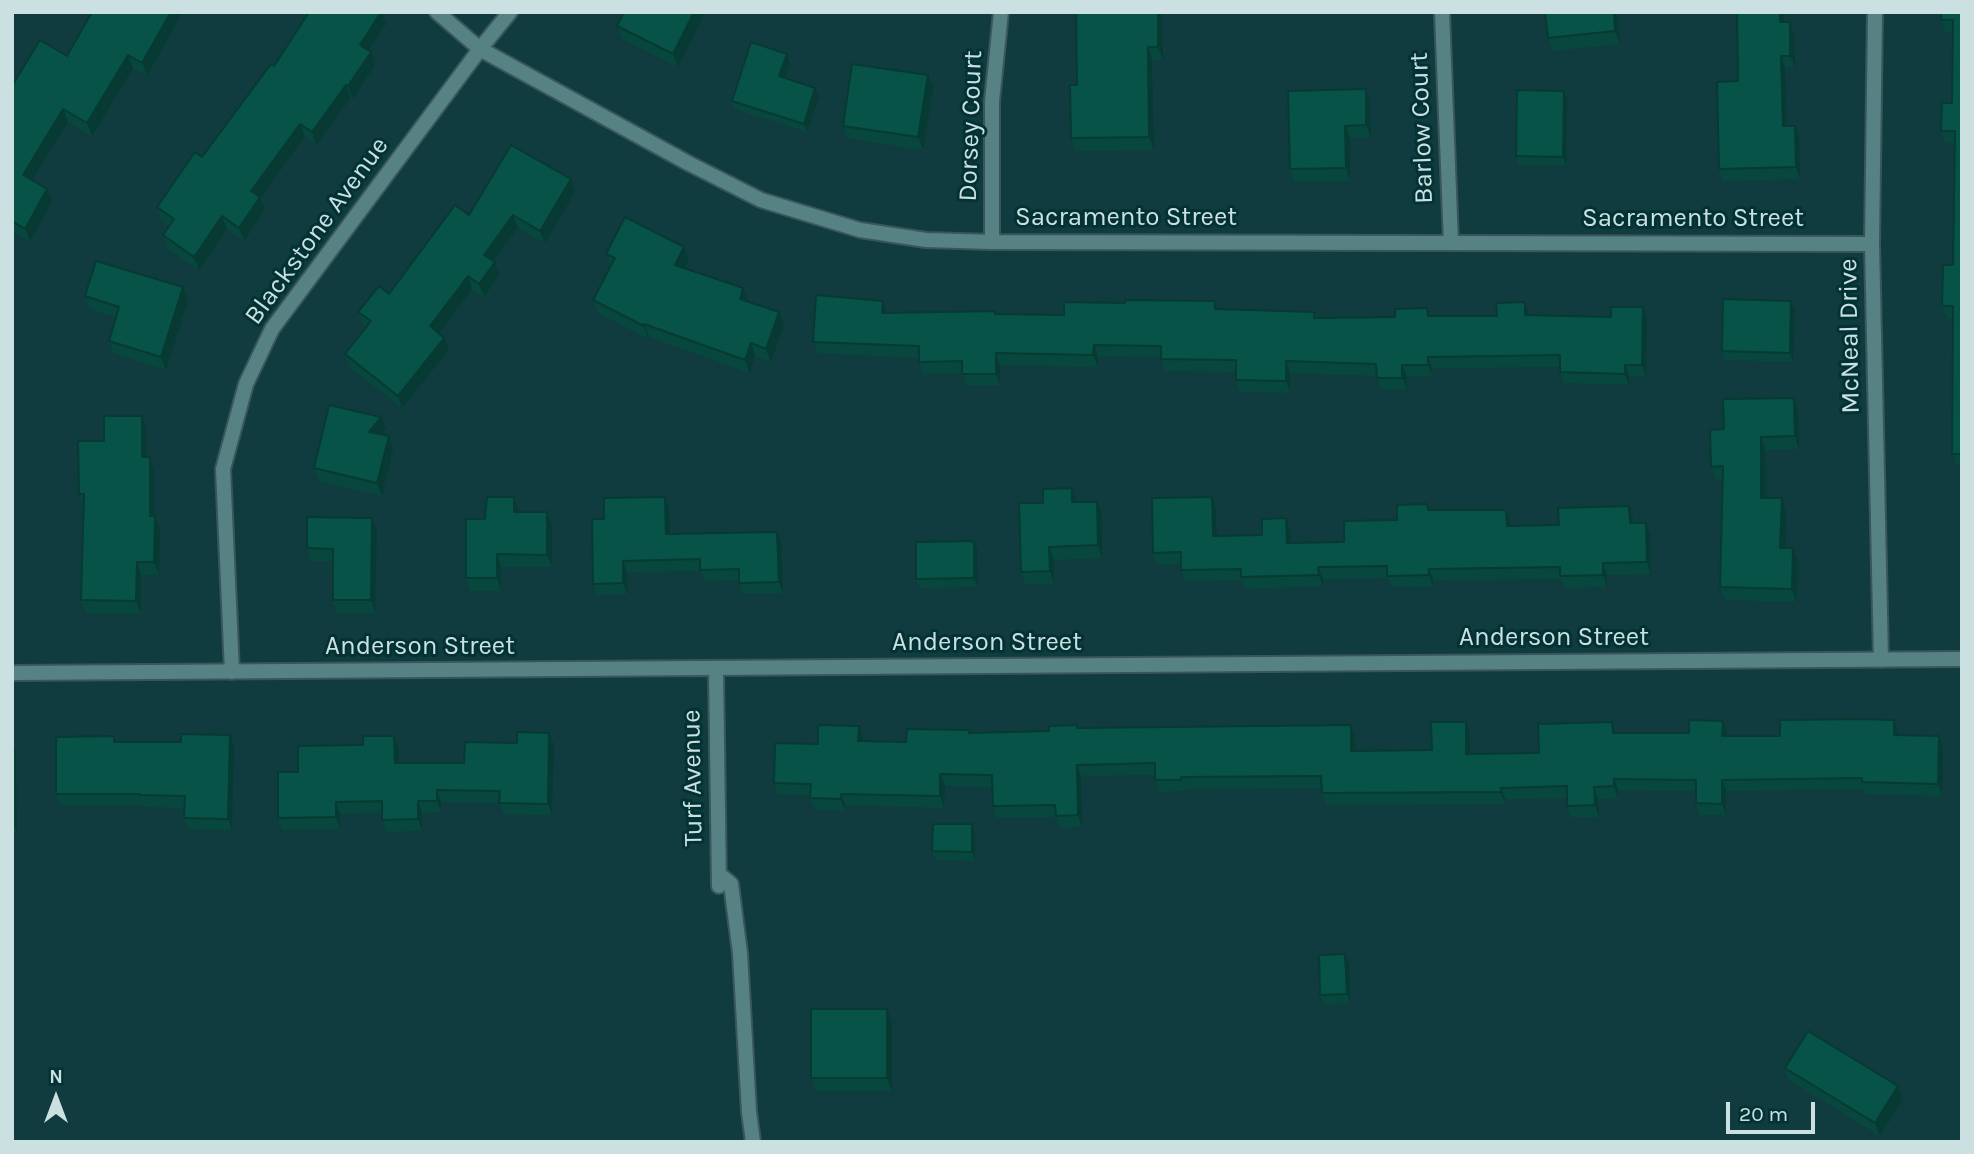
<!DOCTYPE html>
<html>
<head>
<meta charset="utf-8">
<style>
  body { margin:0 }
  #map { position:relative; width:1974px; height:1154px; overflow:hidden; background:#113c3f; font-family:Karla,sans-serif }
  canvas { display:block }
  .frame { position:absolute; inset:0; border:14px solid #cae0e1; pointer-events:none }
  .north { position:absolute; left:21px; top:1063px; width:70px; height:70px; -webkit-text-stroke:5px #033235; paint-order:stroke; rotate:0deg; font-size:19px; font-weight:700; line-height:28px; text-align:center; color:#cae0e1 }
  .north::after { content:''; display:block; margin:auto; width:24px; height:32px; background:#cae0e1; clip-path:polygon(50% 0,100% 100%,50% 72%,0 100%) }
  .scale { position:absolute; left:1726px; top:1102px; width:89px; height:32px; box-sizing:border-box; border:4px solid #cae0e1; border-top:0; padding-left:9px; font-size:21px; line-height:24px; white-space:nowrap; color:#cae0e1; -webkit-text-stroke:5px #033235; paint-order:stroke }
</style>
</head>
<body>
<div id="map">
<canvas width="1974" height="1154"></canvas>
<div class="frame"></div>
<div class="north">N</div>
<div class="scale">20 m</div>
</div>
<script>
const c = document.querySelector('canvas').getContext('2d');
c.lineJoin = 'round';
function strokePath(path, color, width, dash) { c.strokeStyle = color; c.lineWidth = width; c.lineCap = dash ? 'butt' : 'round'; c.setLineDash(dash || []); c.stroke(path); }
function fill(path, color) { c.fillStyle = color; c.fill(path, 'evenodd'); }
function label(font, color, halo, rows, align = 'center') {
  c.font = font + ' Karla,sans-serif'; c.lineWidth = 6; c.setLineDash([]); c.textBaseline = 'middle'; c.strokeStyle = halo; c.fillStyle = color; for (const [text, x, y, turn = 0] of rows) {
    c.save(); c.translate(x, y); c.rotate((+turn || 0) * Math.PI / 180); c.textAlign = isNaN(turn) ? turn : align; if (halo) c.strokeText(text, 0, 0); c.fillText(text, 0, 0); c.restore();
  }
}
const lane = new Path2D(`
  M 719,874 L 731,884 L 740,953 L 749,1112 L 753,1142`);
const street = new Path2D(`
  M 437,12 L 480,49 L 688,163 L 761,200 L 860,230 L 926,240 L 992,242 L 1872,244
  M 1442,12 L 1451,243
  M 1875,12 L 1872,244 L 1881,660
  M 992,242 L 992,101 L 1001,12
  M 716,670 L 719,886
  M 232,672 L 223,469 L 246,384 L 272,329 L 480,49 L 510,12
  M 12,673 L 1962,659`);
const wall = new Path2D(`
  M 92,12 L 183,12 L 147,76 L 133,68 L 92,136 L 68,122 L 32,180 L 52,202 L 30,241 L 12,231 L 12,86 L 67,56 Z
  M 624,12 L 705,12 L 678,67 L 622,39 L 617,26 Z
  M 1076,12 L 1162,12 L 1163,60 L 1152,60 L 1154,150 L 1076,151 L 1071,138 L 1077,85 Z
  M 1545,12 L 1617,12 L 1620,44 L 1553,51 L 1548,38 Z
  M 1962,12 L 1962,465 L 1956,465 L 1952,454 L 1953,318 L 1947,318 L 1942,306 L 1953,265 L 1955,143 L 1945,142 L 1941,131 L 1952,103 L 1953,32 L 1945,32 L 1941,20 Z
  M 1784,22 L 1794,34 L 1795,67 L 1785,67 L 1787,126 L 1799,137 L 1800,179 L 1723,181 L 1719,169 L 1738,81 Z
  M 386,24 L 369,51 L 371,52 L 375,65 L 353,99 L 351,98 L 316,145 L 305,136 L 260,197 L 265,210 L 244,241 L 227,229 L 199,270 L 167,248 L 163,235 L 169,226 L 161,220 L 157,207 L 202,157 L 274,66 Z
  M 787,54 L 790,63 L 785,78 L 815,88 L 819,97 L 807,132 L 735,109 L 732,101 Z
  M 928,75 L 933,88 L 923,150 L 847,138 L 843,126 Z
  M 1567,100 L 1566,165 L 1519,165 L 1516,156 Z
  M 1370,102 L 1371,138 L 1350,138 L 1350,181 L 1294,182 L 1290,169 Z
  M 571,179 L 575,192 L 545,243 L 518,228 L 493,261 L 499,275 L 484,297 L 472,289 L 439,334 L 444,338 L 449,350 L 402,408 L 350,367 L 345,354 L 367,327 L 363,324 L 358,312 L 389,294 L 469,215 Z
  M 684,247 L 689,260 L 685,268 L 743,288 L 748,302 L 784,325 L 771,362 L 755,356 L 750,373 L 649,337 L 648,339 L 598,313 L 593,300 L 611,266 L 606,254 Z
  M 183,287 L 188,300 L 166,370 L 113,353 L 109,341 L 116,317 L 90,309 L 85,296 Z
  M 1215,301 L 1218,309 L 1314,312 L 1317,318 L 1395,317 L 1427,308 L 1430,316 L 1529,315 L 1647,319 L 1646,376 L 1629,376 L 1629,385 L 1564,383 L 1560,372 L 1560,367 L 1432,368 L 1433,376 L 1407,377 L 1407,389 L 1381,390 L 1377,376 L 1290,373 L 1290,393 L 1240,392 L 1236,380 L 1236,372 L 1165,371 L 1161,357 L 1098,356 L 1098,367 L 1000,365 L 1000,385 L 967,386 L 962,373 L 924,374 L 919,362 L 919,358 L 818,353 L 813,342 L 887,313 L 995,311 L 996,314 L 1064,315 L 1125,303 Z
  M 1795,310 L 1793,362 L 1725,360 L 1722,351 Z
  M 1794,398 L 1798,411 L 1799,449 L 1765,450 L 1766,498 L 1786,511 L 1785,548 L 1798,561 L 1796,602 L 1725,600 L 1720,587 L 1723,479 L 1716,480 L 1711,467 L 1724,429 Z
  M 142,416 L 147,429 L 147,457 L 150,457 L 154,470 L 155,516 L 160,529 L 159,575 L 141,575 L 141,614 L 86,613 L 81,600 L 83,506 L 79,494 L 104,441 Z
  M 386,429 L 382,434 L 389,436 L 393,449 L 382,496 L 319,481 L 314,468 Z
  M 514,497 L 519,512 L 547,512 L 552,525 L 552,567 L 501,567 L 501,591 L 470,591 L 466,578 L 485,519 Z
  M 665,497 L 669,508 L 669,534 L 777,532 L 781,543 L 783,593 L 743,594 L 739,580 L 704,581 L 701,571 L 627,572 L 628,594 L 597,595 L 593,584 L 604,519 Z
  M 1212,497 L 1216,509 L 1217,536 L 1262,535 L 1286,518 L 1290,530 L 1290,543 L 1344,542 L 1397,520 L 1430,510 L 1506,510 L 1510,521 L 1510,526 L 1559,525 L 1629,506 L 1633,518 L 1634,523 L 1650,534 L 1651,574 L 1607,575 L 1607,587 L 1564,588 L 1561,579 L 1433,580 L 1433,587 L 1391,587 L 1388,578 L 1323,579 L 1323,586 L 1245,589 L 1242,580 L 1185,581 L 1181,570 L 1181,564 L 1157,564 L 1153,553 Z
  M 1076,502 L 1097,502 L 1102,514 L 1102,558 L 1054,560 L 1054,584 L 1026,585 L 1021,572 Z
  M 372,518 L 377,531 L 375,613 L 337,613 L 333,600 L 333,561 L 311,561 L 307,548 Z
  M 974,541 L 977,550 L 978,587 L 920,588 L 916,579 Z
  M 1894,720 L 1898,731 L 1898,735 L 1943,748 L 1942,796 L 1866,794 L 1864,789 L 1726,791 L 1726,815 L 1700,815 L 1696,803 L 1696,791 L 1618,790 L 1618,798 L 1598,799 L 1599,817 L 1571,817 L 1567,806 L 1567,798 L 1505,799 L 1505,804 L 1326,805 L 1322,793 L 1321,788 L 1185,789 L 1185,791 L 1159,792 L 1155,780 L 1155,775 L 1081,776 L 1082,827 L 1060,828 L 1056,817 L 997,818 L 993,806 L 992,787 L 945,786 L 944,808 L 845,805 L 845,810 L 815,810 L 810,798 L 810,795 L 778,794 L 774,783 L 818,744 L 859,726 L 863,738 L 863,741 L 906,742 L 970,733 L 1049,731 L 1077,725 L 1078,728 L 1351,725 L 1355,737 L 1355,751 L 1432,750 L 1466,722 L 1470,733 L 1470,754 L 1539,753 L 1616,733 L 1689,733 L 1727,732 L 1727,736 L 1780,736 Z
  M 549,733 L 554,745 L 552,815 L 504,814 L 499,803 L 441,802 L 441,812 L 422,813 L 422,831 L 386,832 L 382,820 L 382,812 L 340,814 L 340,829 L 282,830 L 278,818 L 298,772 L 363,745 L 394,736 L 399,748 L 399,763 L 464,763 L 517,743 Z
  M 230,735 L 234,747 L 232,830 L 188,829 L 184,818 L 184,808 L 144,807 L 143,805 L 61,806 L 56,794 L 116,742 L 181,742 Z
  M 12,743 L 16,752 L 17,832 L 12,832 Z
  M 972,824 L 975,833 L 975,861 L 936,860 L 932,851 Z
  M 1345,954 L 1349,963 L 1350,1003 L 1324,1004 L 1320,995 Z
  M 892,1022 L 892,1091 L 816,1091 L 811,1078 Z
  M 1785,1068 L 1898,1086 L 1903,1099 L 1880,1136 L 1789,1080 Z`);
const shadedWall = new Path2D(`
  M 171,12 L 183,12 L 147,76 L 142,63 Z
  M 381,12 L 382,12 L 386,24 L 364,58 L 360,45 Z
  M 694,12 L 705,12 L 678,67 L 673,54 Z
  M 1158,12 L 1162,12 L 1163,60 L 1158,47 Z
  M 1614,12 L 1617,12 L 1620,44 L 1615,31 Z
  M 1780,12 L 1784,12 L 1784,34 L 1780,22 Z
  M 1790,22 L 1794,34 L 1795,67 L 1790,56 Z
  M 1148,47 L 1152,60 L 1154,150 L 1149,137 Z
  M 371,52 L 375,65 L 353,99 L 348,86 Z
  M 787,54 L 790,63 L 783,85 L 779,76 Z
  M 128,55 L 133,68 L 92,136 L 87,123 Z
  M 1781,56 L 1785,67 L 1787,137 L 1783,126 Z
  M 928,75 L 933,88 L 923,150 L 918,137 Z
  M 346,85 L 351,98 L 316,145 L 312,132 Z
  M 815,88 L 819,97 L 807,132 L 804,124 Z
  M 1366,89 L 1370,102 L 1371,138 L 1366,125 Z
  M 1564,91 L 1567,100 L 1566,165 L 1563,157 Z
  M 63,109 L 68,122 L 27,188 L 23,175 Z
  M 300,124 L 305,136 L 256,204 L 251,191 Z
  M 1345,126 L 1350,138 L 1350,181 L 1346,168 Z
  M 1795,126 L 1799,137 L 1800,179 L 1796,167 Z
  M 571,179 L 575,192 L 545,243 L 540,231 Z
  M 47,189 L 52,202 L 30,241 L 25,229 Z
  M 260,197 L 265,210 L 244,241 L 239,228 Z
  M 513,215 L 518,228 L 488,267 L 484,255 Z
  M 222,216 L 227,229 L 199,270 L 194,257 Z
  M 684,247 L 689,260 L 680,277 L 675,265 Z
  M 495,262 L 499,275 L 484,297 L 479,284 Z
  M 468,276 L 472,289 L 435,339 L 430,326 Z
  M 183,287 L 188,300 L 166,370 L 161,357 Z
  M 743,288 L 748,301 L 745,312 L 740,299 Z
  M 883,301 L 887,313 L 882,313 Z
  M 1791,301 L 1795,310 L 1793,362 L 1790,353 Z
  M 1525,302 L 1529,314 L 1530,327 L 1525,315 Z
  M 1643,307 L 1647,319 L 1646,376 L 1642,365 Z
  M 779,312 L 784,325 L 771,362 L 766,349 Z
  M 644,324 L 649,337 L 648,339 L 644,326 Z
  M 444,338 L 449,350 L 402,408 L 398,396 Z
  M 751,343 L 755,356 L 750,373 L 745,360 Z
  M 1094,345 L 1098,356 L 1098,367 L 1093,355 Z
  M 996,353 L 1000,365 L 1000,385 L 996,374 Z
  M 1428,357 L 1432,368 L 1433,376 L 1428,365 Z
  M 1286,361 L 1290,373 L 1290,393 L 1286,381 Z
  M 1402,365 L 1407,377 L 1407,389 L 1402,378 Z
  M 1625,365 L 1629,376 L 1629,385 L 1625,374 Z
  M 1794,398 L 1798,411 L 1799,449 L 1795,436 Z
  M 142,416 L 147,429 L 147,470 L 142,457 Z
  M 381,417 L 386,429 L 374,444 L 369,432 Z
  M 389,436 L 393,449 L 382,496 L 377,483 Z
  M 1761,437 L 1765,450 L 1766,511 L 1761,498 Z
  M 150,457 L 154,470 L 155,529 L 155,516 L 160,529 L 159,575 L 154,562 L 150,516 Z
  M 1072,488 L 1076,501 L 1077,515 L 1072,502 Z
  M 514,497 L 519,510 L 518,525 L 514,512 Z
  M 665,497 L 669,508 L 670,545 L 666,534 Z
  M 1212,497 L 1216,509 L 1217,547 L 1213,536 Z
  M 1782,498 L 1786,511 L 1785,561 L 1780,548 Z
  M 1097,502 L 1102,514 L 1102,558 L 1098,545 Z
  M 1629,506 L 1633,518 L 1634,535 L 1630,523 Z
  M 1506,510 L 1510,521 L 1511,537 L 1507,526 Z
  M 547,512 L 552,525 L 552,567 L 547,555 Z
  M 372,518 L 377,531 L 375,613 L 371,600 Z
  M 1286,518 L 1290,530 L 1291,555 L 1287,543 Z
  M 1646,523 L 1650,534 L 1651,574 L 1647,562 Z
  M 777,532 L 781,543 L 783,593 L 779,582 Z
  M 974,541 L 977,550 L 978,587 L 974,578 Z
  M 1049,547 L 1054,560 L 1054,584 L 1050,571 Z
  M 1793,548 L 1798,561 L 1796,602 L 1792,589 Z
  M 497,554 L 501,567 L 501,591 L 497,578 Z
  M 623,561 L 627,572 L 628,594 L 623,583 Z
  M 137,562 L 141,575 L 141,614 L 136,601 Z
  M 1603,563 L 1607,575 L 1607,587 L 1603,575 Z
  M 1318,567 L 1323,579 L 1323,586 L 1319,575 Z
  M 1429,569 L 1433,580 L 1433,587 L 1429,575 Z
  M 1894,720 L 1898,731 L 1898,747 L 1894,735 Z
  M 1723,721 L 1727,732 L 1727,748 L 1722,736 Z
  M 1466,722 L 1470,733 L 1471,765 L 1466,754 Z
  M 1351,725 L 1355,737 L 1356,762 L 1351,751 Z
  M 859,726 L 863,738 L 863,753 L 858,741 Z
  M 549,733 L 554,745 L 552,815 L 548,804 Z
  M 230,735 L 234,747 L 232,830 L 228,819 Z
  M 394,736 L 399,748 L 399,775 L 395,763 Z
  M 1939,736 L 1943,748 L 1942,796 L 1938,784 Z
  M 13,743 L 16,752 L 17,832 L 13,823 Z
  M 1077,765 L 1081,776 L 1082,827 L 1078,815 Z
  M 940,774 L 945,786 L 944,808 L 940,796 Z
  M 1614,779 L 1618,790 L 1618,798 L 1614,786 Z
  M 1722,780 L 1726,791 L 1726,815 L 1722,804 Z
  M 1594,787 L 1598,799 L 1599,817 L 1595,805 Z
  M 1501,788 L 1505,799 L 1505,804 L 1501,792 Z
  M 437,790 L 441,802 L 441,812 L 437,801 Z
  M 841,794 L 845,805 L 845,810 L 841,799 Z
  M 418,801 L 422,813 L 422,831 L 418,819 Z
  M 336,802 L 340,814 L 340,829 L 336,817 Z
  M 972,824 L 975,833 L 975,861 L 972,852 Z
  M 1345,954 L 1349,963 L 1350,1003 L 1347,994 Z
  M 887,1009 L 892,1022 L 892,1091 L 887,1078 Z
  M 1898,1086 L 1903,1099 L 1880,1136 L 1875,1123 Z`);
const building = new Path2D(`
  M 92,12 L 171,12 L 142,63 L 128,55 L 87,123 L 63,109 L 23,175 L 47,189 L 25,229 L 12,221 L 12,86 L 40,40 L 67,56 Z
  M 309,12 L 381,12 L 360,45 L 371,52 L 348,86 L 346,85 L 312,132 L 300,124 L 251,191 L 260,197 L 239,228 L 222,216 L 194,257 L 163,235 L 174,219 L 157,207 L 195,152 L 202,157 L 271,64 L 274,66 Z
  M 624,12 L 694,12 L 673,54 L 617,26 Z
  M 1076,12 L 1158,12 L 1158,47 L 1148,47 L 1149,137 L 1071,138 L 1070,85 L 1077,85 Z
  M 1545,12 L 1614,12 L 1615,31 L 1548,38 Z
  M 1737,12 L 1780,12 L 1780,22 L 1790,22 L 1790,56 L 1781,56 L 1783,126 L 1795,126 L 1796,167 L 1719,169 L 1717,82 L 1738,81 Z
  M 1941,12 L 1962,12 L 1962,454 L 1952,454 L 1953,306 L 1942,306 L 1943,265 L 1953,265 L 1955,131 L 1941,131 L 1942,103 L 1952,103 L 1953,20 L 1941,20 Z
  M 751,42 L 787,54 L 779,76 L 815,88 L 804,124 L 732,101 Z
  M 852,64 L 928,75 L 918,137 L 843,126 Z
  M 1366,89 L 1366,125 L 1345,126 L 1346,168 L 1290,169 L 1288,91 Z
  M 1517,90 L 1564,91 L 1563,157 L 1516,156 Z
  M 511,145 L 571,179 L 540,231 L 513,215 L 484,255 L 495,262 L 479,284 L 468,276 L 430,326 L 444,338 L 398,396 L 345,354 L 371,321 L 358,312 L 379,286 L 389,294 L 455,205 L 469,215 Z
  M 625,217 L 684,247 L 675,265 L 743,288 L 740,299 L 779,312 L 766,349 L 751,343 L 745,360 L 644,324 L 644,326 L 593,300 L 615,258 L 606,254 Z
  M 96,261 L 183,287 L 161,357 L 109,341 L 119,307 L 85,296 Z
  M 816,295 L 883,301 L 882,313 L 995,311 L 995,314 L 1064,315 L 1064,302 L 1125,303 L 1125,300 L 1215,301 L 1215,309 L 1314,312 L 1314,318 L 1395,317 L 1395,309 L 1427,308 L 1428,316 L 1497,316 L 1496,303 L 1525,302 L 1525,315 L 1611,317 L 1611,307 L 1643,307 L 1642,365 L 1625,365 L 1625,374 L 1560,372 L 1560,355 L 1428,357 L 1428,365 L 1402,365 L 1402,378 L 1377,378 L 1376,364 L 1286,361 L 1286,381 L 1236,380 L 1236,360 L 1161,359 L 1161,346 L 1094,345 L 1093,355 L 996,353 L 996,374 L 962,374 L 962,361 L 919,362 L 919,346 L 813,342 Z
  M 1723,299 L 1791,301 L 1790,353 L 1722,351 Z
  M 1794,398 L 1795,436 L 1761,437 L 1761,498 L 1782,498 L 1780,548 L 1793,548 L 1792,589 L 1720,587 L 1723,466 L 1711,467 L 1710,430 L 1724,429 L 1723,399 Z
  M 329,405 L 381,417 L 369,432 L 389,436 L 377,483 L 314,468 Z
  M 104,416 L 142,416 L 142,457 L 150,457 L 150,516 L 155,516 L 154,562 L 137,562 L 136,601 L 81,600 L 84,494 L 79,494 L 78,441 L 104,441 Z
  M 1072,488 L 1072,502 L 1097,502 L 1098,545 L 1049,547 L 1050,571 L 1021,572 L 1019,503 L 1043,503 L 1043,489 Z
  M 487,497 L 514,497 L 514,512 L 547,512 L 547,555 L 497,554 L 497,578 L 466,578 L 466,519 L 485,519 Z
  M 665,497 L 666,534 L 777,532 L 779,582 L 739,583 L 739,569 L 700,570 L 700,559 L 623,561 L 623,583 L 593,584 L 592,519 L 604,519 L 604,498 Z
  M 1212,497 L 1213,536 L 1262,535 L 1262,519 L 1286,518 L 1287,543 L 1344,542 L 1344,521 L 1397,520 L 1397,505 L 1427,504 L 1428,510 L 1506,510 L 1507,526 L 1559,525 L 1558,508 L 1629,506 L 1630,523 L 1646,523 L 1647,562 L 1603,563 L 1603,575 L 1560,576 L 1560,567 L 1429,569 L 1429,575 L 1387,576 L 1387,566 L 1318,567 L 1319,575 L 1241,577 L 1241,569 L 1181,570 L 1181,552 L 1153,553 L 1152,498 Z
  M 307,517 L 372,518 L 371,600 L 333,600 L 333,549 L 307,548 Z
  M 974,541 L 974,578 L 916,579 L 916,542 Z
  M 1863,719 L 1894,720 L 1894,735 L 1939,736 L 1938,784 L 1862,782 L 1862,778 L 1722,780 L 1722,804 L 1696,803 L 1696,780 L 1614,779 L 1614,786 L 1594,787 L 1595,805 L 1567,806 L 1567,786 L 1501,788 L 1501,792 L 1322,793 L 1321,776 L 1181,777 L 1181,780 L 1155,780 L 1155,763 L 1077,765 L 1078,815 L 1056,816 L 1055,805 L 993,806 L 992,775 L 940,774 L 940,796 L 841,794 L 841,799 L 810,798 L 811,784 L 774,783 L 775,743 L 818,744 L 818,725 L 859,726 L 858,741 L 906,742 L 907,729 L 969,730 L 969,733 L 1049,731 L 1049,726 L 1077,725 L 1077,728 L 1351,725 L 1351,751 L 1432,750 L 1431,722 L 1466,722 L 1466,754 L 1539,753 L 1538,724 L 1612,722 L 1613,733 L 1689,733 L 1689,720 L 1723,721 L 1722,736 L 1780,736 L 1780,720 Z
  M 517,732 L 549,733 L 548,804 L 499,803 L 500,791 L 437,790 L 437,801 L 418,801 L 418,819 L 382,820 L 382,801 L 336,802 L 336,817 L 278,818 L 278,772 L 298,772 L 298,746 L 363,745 L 363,736 L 394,736 L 395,763 L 464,763 L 465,742 L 517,743 Z
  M 181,734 L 230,735 L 228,819 L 184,818 L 185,796 L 140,795 L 140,794 L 56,794 L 56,737 L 114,736 L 114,742 L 181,742 Z
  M 12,743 L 13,823 L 12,823 Z
  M 933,824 L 972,824 L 972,852 L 932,851 Z
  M 1345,954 L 1347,994 L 1320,995 L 1319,955 Z
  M 811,1009 L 887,1009 L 887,1078 L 811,1078 Z
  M 1808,1031 L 1898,1086 L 1875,1123 L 1785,1068 Z`);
const streetNames = [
  ["Dorsey Court",971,126,-88],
  ["Barlow Court",1422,128,-92],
  ["Sacramento Street",1126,218],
  ["Sacramento Street",1693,219],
  ["Blackstone Avenue",317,231,-54],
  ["McNeal Drive",1850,336,-91],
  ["Anderson Street",1554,638],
  ["Anderson Street",987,643],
  ["Anderson Street",420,647],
  ["Turf Avenue",693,778,-91]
];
strokePath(lane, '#395759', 18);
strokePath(street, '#395759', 18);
strokePath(lane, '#578284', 14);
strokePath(street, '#578284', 14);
fill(wall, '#07473e');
fill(shadedWall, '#063a32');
fill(building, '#085348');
strokePath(building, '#063a32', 2);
label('26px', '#cae0e1', '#033235', streetNames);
</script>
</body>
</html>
